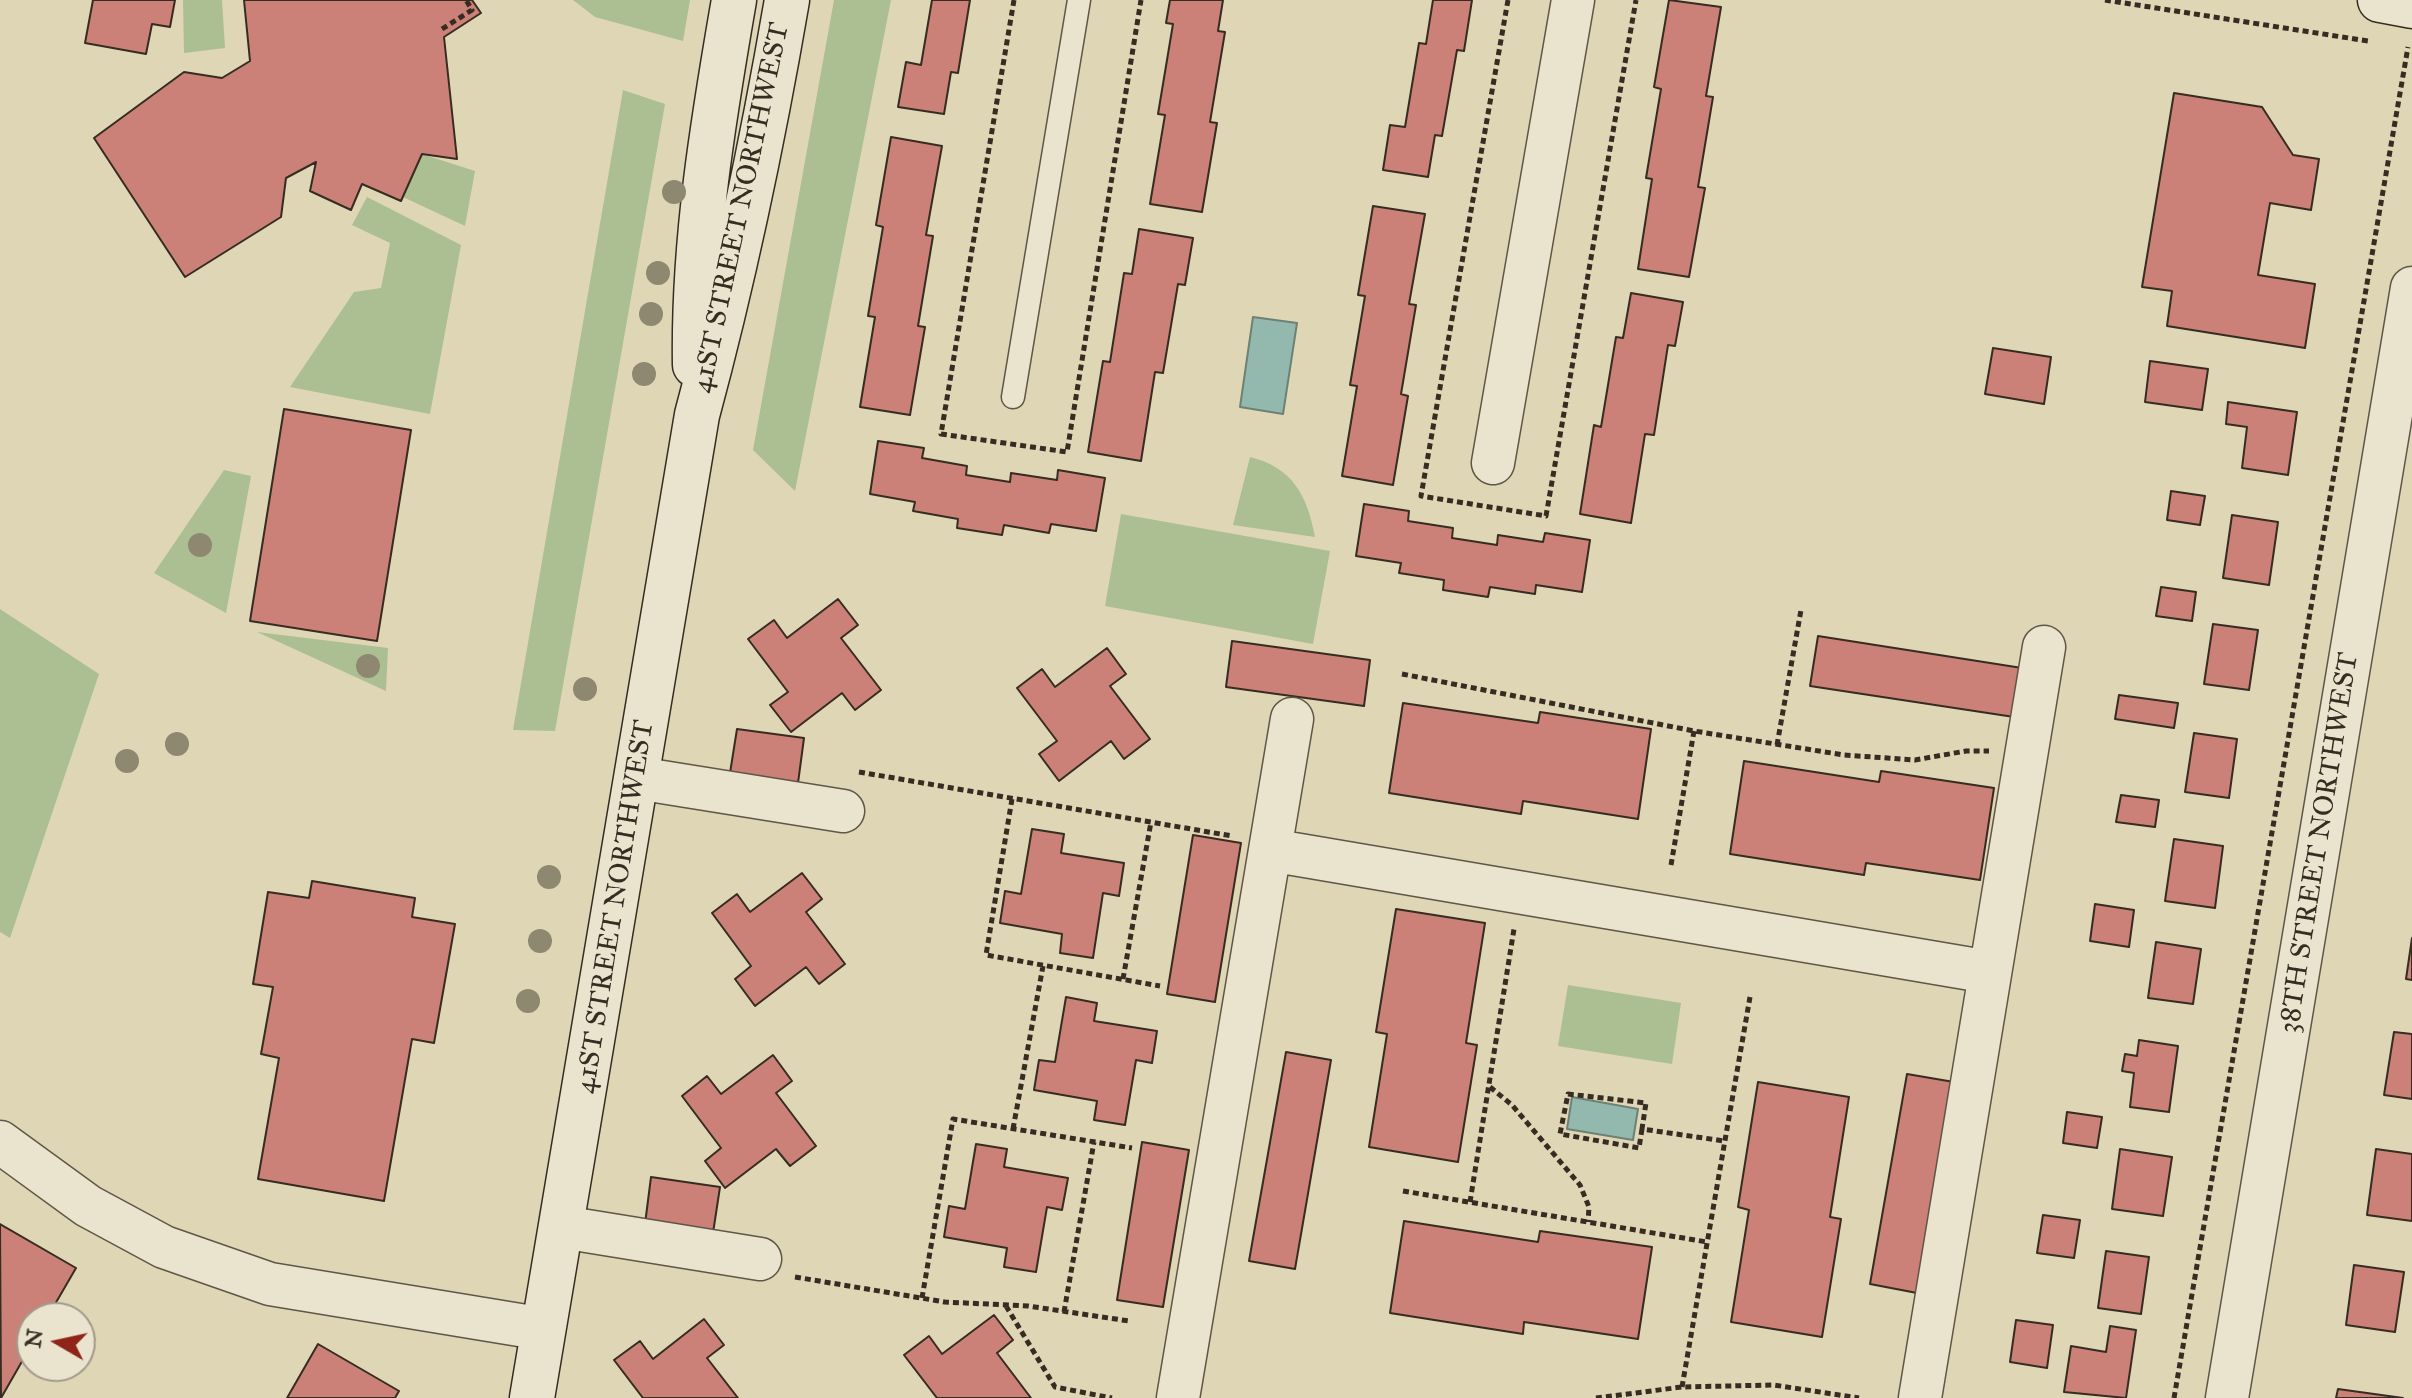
<!DOCTYPE html>
<html>
<head>
<meta charset="utf-8">
<style>
  body { margin:0 }
  #map { position:relative; width:2412px; height:1398px; overflow:hidden; background:#dfd6b5; font-family:"IM FELL Great Primer",serif }
  canvas { display:block }
  .north { position:absolute; left:16px; top:1302px; width:80px; height:80px; box-sizing:border-box; background:#eae4cf; border:2px solid #a29a8a; border-radius:50%; rotate:279deg; font-size:22px; font-weight:700; line-height:32px; text-align:center; color:#362c22 }
  .north::after { content:''; display:block; margin:auto; width:28px; height:36px; background:#8f2418; clip-path:polygon(50% 0,100% 100%,50% 72%,0 100%) }
</style>
</head>
<body>
<div id="map">
<canvas width="2412" height="1398"></canvas>
<div class="north">N</div>
</div>
<script>
const c = document.querySelector('canvas').getContext('2d');
c.lineJoin = 'round';
function fill(path, color) { c.fillStyle = color; c.fill(path, 'evenodd'); }
function strokePath(path, color, width, dash) { c.strokeStyle = color; c.lineWidth = width; c.lineCap = dash ? 'butt' : 'round'; c.setLineDash(dash || []); c.stroke(path); }
function label(font, color, halo, rows, align = 'center') {
  c.font = font + ' "IM FELL Great Primer",serif'; c.lineWidth = 7; c.setLineDash([]); c.textBaseline = 'middle'; c.strokeStyle = halo; c.fillStyle = color; for (const [text, x, y, turn = 0] of rows) {
    c.save(); c.translate(x, y); c.rotate((+turn || 0) * Math.PI / 180); c.textAlign = isNaN(turn) ? turn : align; if (halo) c.strokeText(text, 0, 0); c.fillText(text, 0, 0); c.restore();
  }
}
const green = new Path2D(`
  M 183,0 L 222,0 L 225,48 L 184,53 Z
  M 573,0 L 690,0 L 683,41 L 595,17 Z
  M 834,0 L 891,0 L 795,491 L 753,450 Z
  M 623,90 L 665,104 L 555,731 L 513,730 Z
  M 422,154 L 475,171 L 465,226 L 403,197 Z
  M 367,197 L 461,245 L 430,414 L 290,387 L 354,292 L 381,288 L 390,243 L 352,225 Z
  M 1250,457 C 1293,468 1307,495 1315,537 L 1233,525 Z
  M 224,470 L 251,476 L 226,613 L 154,573 Z
  M 1121,514 L 1330,551 L 1313,644 L 1105,606 Z
  M 0,609 L 99,674 L 10,938 L 0,932 Z
  M 257,632 L 388,648 L 386,691 Z
  M 1568,985 L 1681,1003 L 1672,1064 L 1558,1046 Z`);
const water = new Path2D(`
  M 1253,317 L 1297,323 L 1283,414 L 1240,407 Z
  M 1572,1097 L 1638,1109 L 1633,1140 L 1567,1129 Z`);
const building = new Path2D(`
  M 93,0 L 175,0 L 170,27 L 152,24 L 146,54 L 85,43 Z
  M 472,0 L 481,13 L 444,37 L 457,159 L 422,154 L 401,201 L 362,184 L 351,210 L 310,191 L 316,162 L 286,178 L 281,217 L 185,277 L 94,138 L 184,72 L 222,78 L 250,61 L 244,0 Z
  M 932,0 L 970,0 L 958,73 L 951,72 L 944,114 L 898,107 L 906,62 L 921,65 Z
  M 1170,0 L 1223,0 L 1218,31 L 1225,32 L 1210,122 L 1217,123 L 1202,212 L 1150,204 L 1165,115 L 1158,114 L 1173,24 L 1166,23 Z
  M 1433,0 L 1472,0 L 1464,51 L 1457,50 L 1442,136 L 1435,135 L 1428,177 L 1383,170 L 1390,125 L 1405,127 L 1419,43 L 1426,44 Z
  M 1669,0 L 1721,7 L 1706,96 L 1713,97 L 1698,187 L 1705,188 L 1689,277 L 1638,269 L 1652,179 L 1646,178 L 1661,89 L 1654,87 Z
  M 2174,93 L 2262,107 L 2293,155 L 2319,159 L 2311,210 L 2270,203 L 2258,275 L 2315,284 L 2305,348 L 2167,326 L 2172,291 L 2142,287 Z
  M 891,137 L 942,146 L 926,235 L 933,236 L 918,326 L 925,327 L 910,415 L 860,407 L 875,317 L 868,316 L 883,227 L 876,225 Z
  M 1373,206 L 1425,214 L 1409,304 L 1416,305 L 1401,394 L 1408,396 L 1393,485 L 1342,476 L 1357,386 L 1350,385 L 1365,296 L 1358,295 Z
  M 1139,229 L 1193,238 L 1185,285 L 1178,284 L 1163,373 L 1155,372 L 1141,461 L 1088,452 L 1103,361 L 1110,362 L 1124,273 L 1132,274 Z
  M 1631,293 L 1683,302 L 1675,346 L 1668,345 L 1654,435 L 1645,434 L 1631,523 L 1580,514 L 1594,425 L 1601,427 L 1616,337 L 1623,338 Z
  M 1993,348 L 2051,357 L 2044,404 L 1985,394 Z
  M 2150,361 L 2208,369 L 2202,410 L 2145,402 Z
  M 2228,402 L 2297,412 L 2288,475 L 2242,468 L 2247,427 L 2226,424 Z
  M 284,409 L 411,430 L 377,641 L 250,621 Z
  M 878,441 L 924,448 L 922,458 L 967,466 L 966,475 L 1010,482 L 1011,473 L 1057,480 L 1058,470 L 1105,478 L 1096,531 L 1051,524 L 1049,533 L 1004,525 L 1002,535 L 957,528 L 958,519 L 913,511 L 915,502 L 870,494 Z
  M 2171,491 L 2205,496 L 2200,525 L 2167,520 Z
  M 1364,504 L 1409,511 L 1408,521 L 1453,528 L 1452,538 L 1497,545 L 1498,535 L 1543,542 L 1545,533 L 1590,540 L 1582,592 L 1536,585 L 1535,594 L 1490,587 L 1488,597 L 1443,590 L 1444,580 L 1399,573 L 1401,563 L 1356,556 Z
  M 2232,515 L 2278,522 L 2269,585 L 2223,578 Z
  M 2161,587 L 2196,592 L 2192,621 L 2156,616 Z
  M 838,599 L 858,625 L 841,638 L 881,690 L 855,710 L 842,693 L 791,732 L 770,705 L 788,692 L 748,639 L 774,620 L 787,638 Z
  M 2213,624 L 2258,630 L 2249,690 L 2204,684 Z
  M 1818,636 L 2022,668 L 2014,717 L 1810,686 Z
  M 1232,641 L 1370,660 L 1364,706 L 1226,687 Z
  M 1107,648 L 1126,674 L 1110,686 L 1150,739 L 1124,759 L 1111,741 L 1059,781 L 1039,754 L 1057,741 L 1017,688 L 1042,669 L 1055,687 Z
  M 2119,695 L 2178,703 L 2174,728 L 2115,719 Z
  M 1403,703 L 1538,723 L 1540,712 L 1651,729 L 1638,819 L 1523,801 L 1521,814 L 1389,793 Z
  M 737,729 L 804,738 L 798,783 L 730,773 Z
  M 2194,733 L 2237,739 L 2229,798 L 2185,792 Z
  M 1744,761 L 1879,782 L 1881,771 L 1994,788 L 1980,880 L 1866,863 L 1864,875 L 1730,854 Z
  M 2121,795 L 2159,800 L 2155,827 L 2116,822 Z
  M 1032,829 L 1064,834 L 1061,853 L 1124,863 L 1119,896 L 1103,893 L 1093,958 L 1060,953 L 1062,934 L 1000,923 L 1005,891 L 1021,894 Z
  M 1193,835 L 1241,843 L 1215,1002 L 1167,994 Z
  M 2174,839 L 2223,846 L 2215,908 L 2165,901 Z
  M 802,873 L 822,899 L 806,912 L 845,964 L 819,984 L 806,967 L 755,1006 L 735,979 L 751,966 L 712,913 L 737,894 L 750,912 Z
  M 312,881 L 415,898 L 412,917 L 455,924 L 434,1043 L 412,1039 L 384,1201 L 258,1179 L 279,1058 L 261,1054 L 273,987 L 253,984 L 268,892 L 309,898 Z
  M 2095,904 L 2134,910 L 2129,947 L 2090,941 Z
  M 1396,909 L 1485,923 L 1466,1043 L 1477,1045 L 1458,1162 L 1369,1147 L 1387,1034 L 1376,1032 Z
  M 2412,938 L 2412,980 L 2406,979 Z
  M 2156,942 L 2201,949 L 2193,1004 L 2148,998 Z
  M 1066,997 L 1097,1003 L 1094,1021 L 1157,1031 L 1152,1063 L 1136,1060 L 1125,1125 L 1094,1120 L 1097,1101 L 1034,1090 L 1039,1060 L 1055,1062 Z
  M 2394,1032 L 2412,1034 L 2412,1099 L 2384,1095 Z
  M 2139,1040 L 2178,1046 L 2169,1112 L 2130,1107 L 2134,1073 L 2122,1071 L 2125,1054 L 2137,1056 Z
  M 1286,1052 L 1331,1060 L 1295,1269 L 1249,1261 Z
  M 773,1055 L 792,1081 L 776,1093 L 816,1146 L 790,1166 L 776,1149 L 725,1188 L 705,1161 L 721,1148 L 682,1096 L 707,1076 L 721,1094 Z
  M 1907,1074 L 1954,1082 L 1917,1293 L 1870,1284 Z
  M 1758,1082 L 1849,1097 L 1830,1217 L 1841,1219 L 1822,1337 L 1731,1322 L 1749,1210 L 1738,1207 Z
  M 2067,1112 L 2102,1117 L 2097,1148 L 2063,1143 Z
  M 1142,1142 L 1189,1150 L 1163,1307 L 1117,1300 Z
  M 976,1144 L 1007,1149 L 1004,1167 L 1068,1178 L 1062,1210 L 1047,1207 L 1036,1272 L 1004,1267 L 1007,1248 L 944,1237 L 949,1206 L 965,1209 Z
  M 2120,1149 L 2172,1157 L 2163,1216 L 2112,1209 Z
  M 2376,1149 L 2412,1154 L 2412,1221 L 2367,1215 Z
  M 651,1177 L 720,1187 L 713,1233 L 645,1224 Z
  M 2043,1215 L 2080,1220 L 2074,1258 L 2037,1253 Z
  M 1404,1221 L 1538,1242 L 1540,1231 L 1652,1247 L 1638,1339 L 1524,1322 L 1523,1334 L 1390,1313 Z
  M 0,1224 L 76,1268 L 47,1318 L 32,1318 L 32,1344 L 1,1398 Z
  M 2106,1251 L 2149,1257 L 2141,1314 L 2098,1308 Z
  M 2354,1265 L 2404,1272 L 2395,1332 L 2346,1325 Z
  M 994,1315 L 1013,1340 L 997,1353 L 1031,1398 L 937,1398 L 904,1355 L 929,1336 L 942,1354 Z
  M 704,1319 L 724,1345 L 707,1358 L 738,1398 L 643,1398 L 614,1360 L 640,1341 L 653,1359 Z
  M 2016,1320 L 2053,1325 L 2047,1368 L 2010,1362 Z
  M 2110,1326 L 2136,1330 L 2126,1398 L 2064,1392 L 2071,1346 L 2106,1352 Z
  M 318,1344 L 399,1391 L 395,1398 L 287,1398 Z
  M 2338,1389 L 2403,1398 L 2336,1398 Z`);
const path = new Path2D(`
  M 1014,0 L 941,434 L 1067,452 L 1141,0
  M 1508,0 L 1421,496 L 1546,516 L 1636,0
  M 2105,0 L 2368,41
  M 442,29 L 472,10 L 466,0
  M 1402,674 L 1694,731 L 1844,755 L 1915,760 L 1966,751 L 1989,751
  M 1777,745 L 1801,610
  M 859,772 L 1232,836
  M 1012,799 L 986,955 L 1160,986
  M 1671,865 L 1694,731
  M 1123,979 L 1151,822
  M 1490,1087 L 1512,1105 L 1580,1185 L 1589,1207 L 1588,1222
  M 1013,1129 L 1043,966
  M 1642,1129 L 1639,1148 L 1560,1134 L 1568,1094 L 1646,1103 L 1642,1129 L 1724,1141
  M 1403,1191 L 1707,1242
  M 1470,1202 L 1514,929
  M 795,1277 L 945,1302 L 1028,1306 L 1129,1321
  M 922,1298 L 953,1119 L 1132,1148
  M 1006,1306 L 1055,1387 L 1112,1398
  M 1064,1312 L 1094,1142
  M 1682,1387 L 1750,997
  M 1596,1398 L 1682,1387 L 1774,1385 L 1859,1398
  M 2174,1398 L 2408,47`);
const service = new Path2D(`
  M 1013,397 L 1079,0`);
const minor = new Path2D(`
  M 1493,463 L 1573,0
  M 637,778 L 843,811
  M 1270,850 L 1989,972
  M 0,1142 L 88,1206 L 164,1247 L 270,1284 L 544,1329
  M 562,1227 L 760,1259
  M 1178,1398 L 1292,719
  M 1920,1398 L 2044,647
  M 2227,1398 L 2412,288`);
const secondary = new Path2D(`
  M 2380,0 L 2412,6
  M 695,365 C 693,242 713,121 734,0
  M 532,1398 L 697,415 C 734,278 763,140 787,0`);
const trees = [
  [674,192],
  [658,273],
  [651,314],
  [644,374],
  [200,545],
  [368,666],
  [585,689],
  [177,744],
  [127,761],
  [549,877],
  [540,941],
  [528,1001]
];
const streetNames = [
  ["41ST STREET NORTHWEST",742,208,-78],
  ["38TH STREET NORTHWEST",2320,843,-81],
  ["41ST STREET NORTHWEST",616,907,-81]
];
fill(green, '#abbf93');
fill(water, '#93b9ae');
strokePath(water, '#6e8176', 2);
fill(building, '#cb8177');
strokePath(building, '#362c22', 2);
strokePath(service, '#605647', 25);
strokePath(minor, '#605647', 45);
strokePath(secondary, '#362c22', 47);
strokePath(path, '#362c22', 5, [6, 4]);
strokePath(service, '#eae4cf', 22);
strokePath(minor, '#eae4cf', 42);
strokePath(secondary, '#eae4cf', 44);
c.fillStyle = '#8f8871';
for (const [x, y] of trees) { c.beginPath(); c.arc(x, y, 12, 0, 2 * Math.PI); c.fill(); }
label('28px', '#362c22', '#eae4cf', streetNames);
</script>
</body>
</html>
